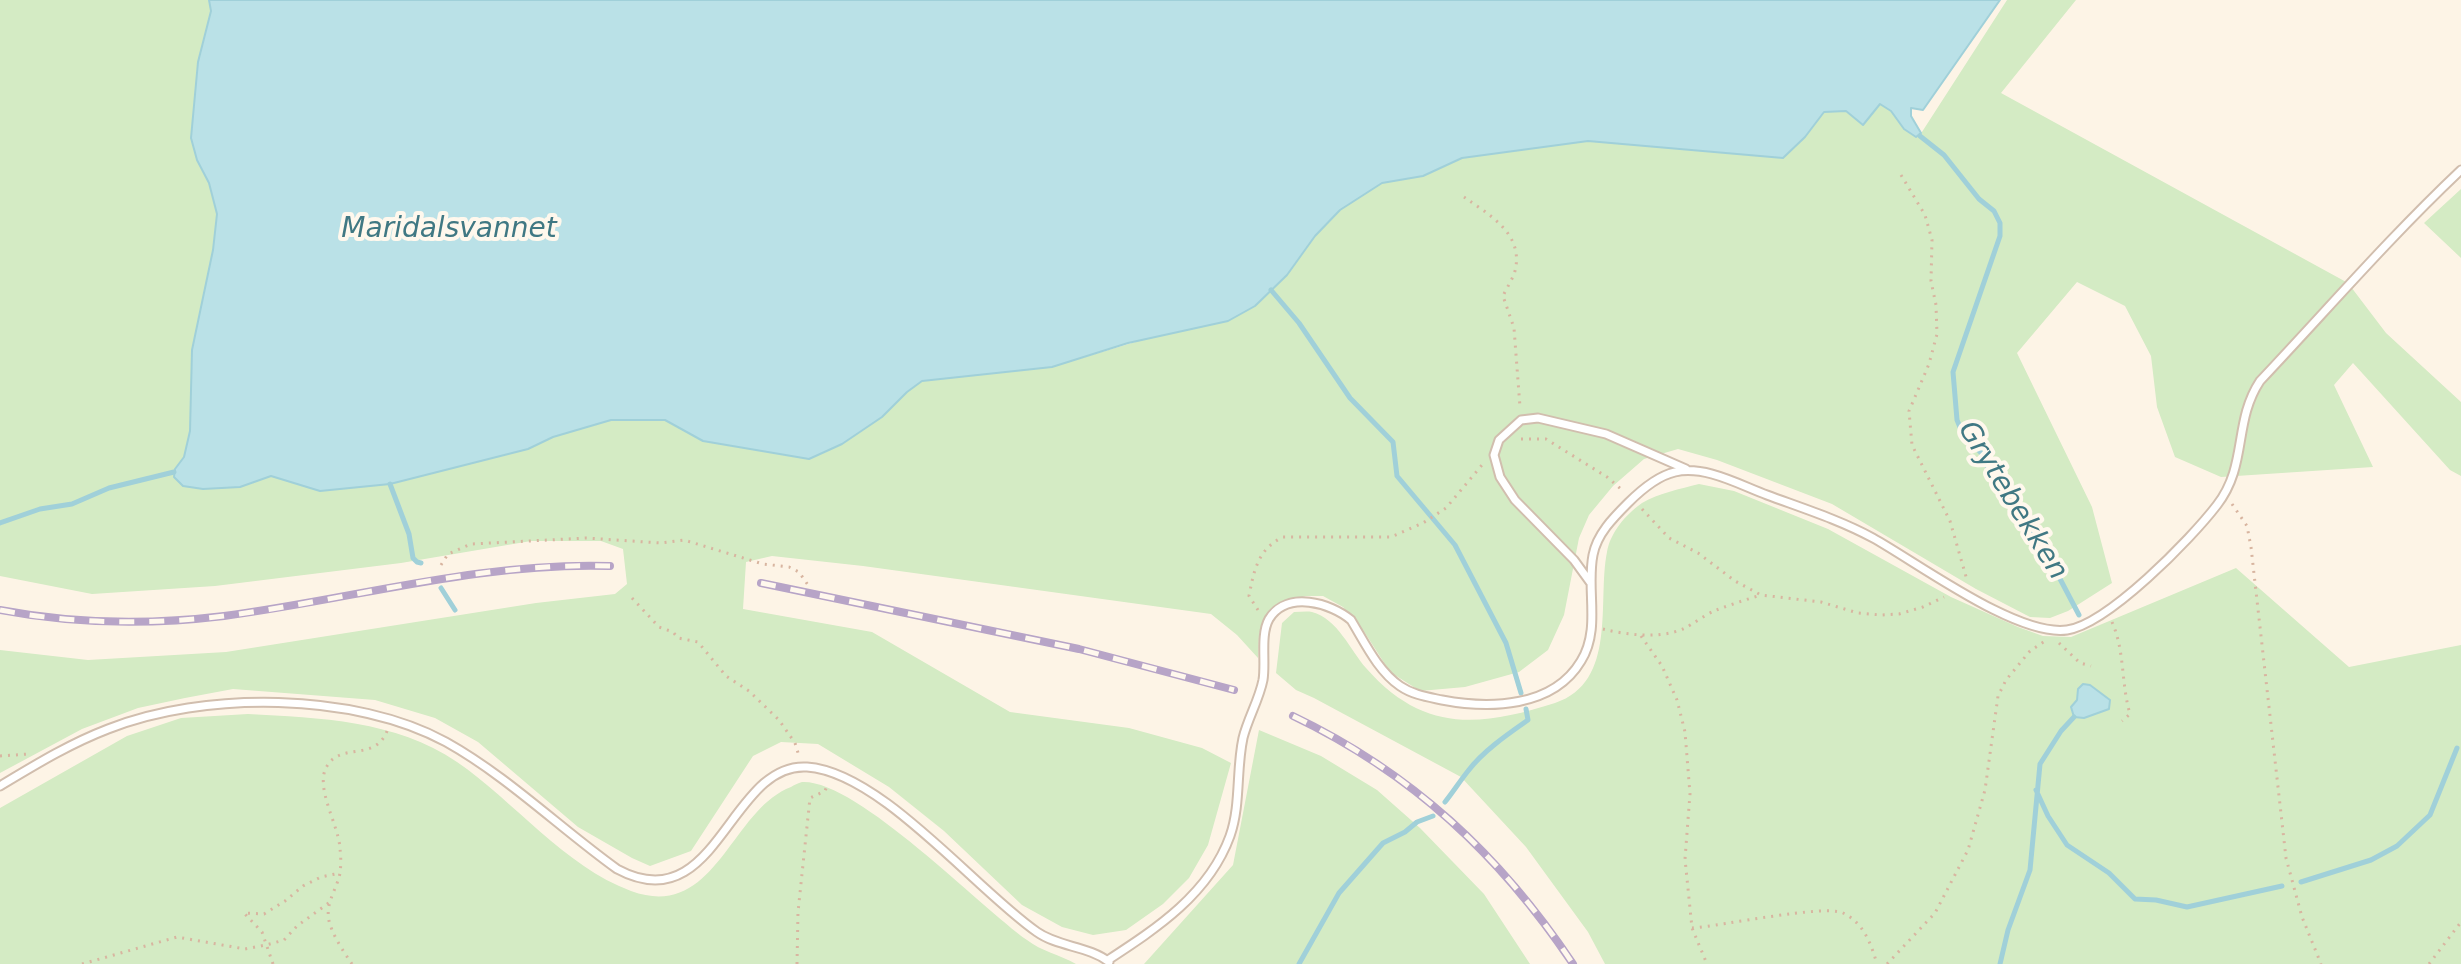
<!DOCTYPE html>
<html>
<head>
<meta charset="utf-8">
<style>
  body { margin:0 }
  canvas { display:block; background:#fdf4e6 }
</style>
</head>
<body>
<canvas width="2461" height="964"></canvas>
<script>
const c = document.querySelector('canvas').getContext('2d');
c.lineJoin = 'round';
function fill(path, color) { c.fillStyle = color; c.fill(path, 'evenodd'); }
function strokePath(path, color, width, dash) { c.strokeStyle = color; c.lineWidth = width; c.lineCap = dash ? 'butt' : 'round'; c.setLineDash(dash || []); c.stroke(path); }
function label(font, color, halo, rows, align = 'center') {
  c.font = font + ' "DejaVu Sans",sans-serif'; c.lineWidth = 8; c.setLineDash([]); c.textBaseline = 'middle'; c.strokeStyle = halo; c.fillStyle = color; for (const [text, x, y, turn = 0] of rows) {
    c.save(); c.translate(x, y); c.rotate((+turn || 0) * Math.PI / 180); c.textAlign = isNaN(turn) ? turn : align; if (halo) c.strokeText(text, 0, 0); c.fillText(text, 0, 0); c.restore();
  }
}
const green = new Path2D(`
  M 0,0 L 209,0 L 211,11 L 197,160 L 209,183 L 217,214 L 213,250 L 192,350 L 190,431 L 184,457 L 175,469 L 240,487 L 271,476 L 320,491 L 390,484 L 528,449 L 553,437 L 611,420 L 665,420 L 703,441 L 882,417 L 907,392 L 922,381 L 1052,367 L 1255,306 L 1287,275 L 1315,236 L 1340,210 L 1382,183 L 1423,176 L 1462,158 L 1588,141 L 1782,158 L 1833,76 L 1906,120 L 1920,135 L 2007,0 L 2076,0 L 2001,93 L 2348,283 L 2386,333 L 2461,402 L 2461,476 L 2450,470 L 2353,363 L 2334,385 L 2373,467 L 2221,477 L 2175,457 L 2157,407 L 2151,356 L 2125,306 L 2077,282 L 2017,353 L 2092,507 L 2112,583 L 2068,611 L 2050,618 L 2030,617 L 1976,589 L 1832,504 L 1717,460 L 1678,449 L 1644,459 L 1613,486 L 1589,515 L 1579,538 L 1564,615 L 1548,650 L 1519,672 L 1465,687 L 1420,691 L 1390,672 L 1363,630 L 1343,607 L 1323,596 L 1306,596 L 1287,601 L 1272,610 L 1259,634 L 1258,658 L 1237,635 L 1211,614 L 863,566 L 772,556 L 746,562 L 743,609 L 872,632 L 1010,712 L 1129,728 L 1202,748 L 1231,763 L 1208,845 L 1189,878 L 1163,904 L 1126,930 L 1093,935 L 1062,927 L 1022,905 L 944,831 L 889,787 L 818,744 L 781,742 L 753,756 L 691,851 L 650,866 L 632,858 L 578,827 L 478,742 L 435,718 L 375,700 L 233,689 L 185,698 L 138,708 L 82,729 L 0,773 L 0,650 L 88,660 L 226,652 L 536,603 L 615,594 L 627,584 L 623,549 L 601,541 L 531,541 L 401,563 L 215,586 L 92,594 L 0,576 Z
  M 2461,189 L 2461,258 L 2424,223 Z
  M 1699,484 L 1734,491 L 1828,529 L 1951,597 L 2018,627 L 2043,636 L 2071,637 L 2236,568 L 2349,667 L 2461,645 L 2461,964 L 1605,964 L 1588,932 L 1526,847 L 1461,777 L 1314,698 L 1296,690 L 1276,673 L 1282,623 L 1294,612 C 1300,612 1307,611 1312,612 C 1337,618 1351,651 1366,668 C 1423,733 1480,727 1555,703 C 1618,682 1597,601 1607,552 C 1610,533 1626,514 1642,503 C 1659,493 1680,489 1699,484 Z
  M 248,714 C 320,718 395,720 457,762 C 514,801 564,866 631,891 C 716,922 730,810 791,787 C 794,785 798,783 802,782 C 856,779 979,906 1027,940 C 1041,951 1060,955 1076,964 L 0,964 L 0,808 L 127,736 L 181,718 Z
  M 1259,730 L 1321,756 L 1377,790 L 1420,828 L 1484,894 L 1530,964 L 1144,964 L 1233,865 Z`);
const water = new Path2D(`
  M 209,0 L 2000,0 L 1923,110 L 1911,108 L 1911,116 L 1921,133 L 1916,137 L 1904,129 L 1891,111 L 1880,104 L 1863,125 L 1846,111 L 1824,112 L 1805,137 L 1783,158 L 1588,141 L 1462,158 L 1423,176 L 1382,183 L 1340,210 L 1315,236 L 1287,275 L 1255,306 L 1228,321 L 1128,343 L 1052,367 L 922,381 L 907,392 L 882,417 L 842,444 L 809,459 L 703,441 L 665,420 L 611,420 L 553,437 L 528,449 L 390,484 L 320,491 L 271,476 L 240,487 L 203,489 L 183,486 L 174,477 L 175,469 L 184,457 L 190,431 L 192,350 L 213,250 L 217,214 L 209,183 L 197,160 L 191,138 L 198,62 L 211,11 Z
  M 2083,684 L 2090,685 L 2110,700 L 2109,709 L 2084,718 L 2074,717 L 2071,707 L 2077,700 L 2078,689 Z`);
const stream = new Path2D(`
  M 1920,136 L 1944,155 L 1979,199 L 1994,211 L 2000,223 L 2000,236 L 1953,372 L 1957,420 L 1962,432 L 1983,455 L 1991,477 L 2020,512 L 2031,533 L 2048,556 L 2079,615
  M 1271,290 L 1299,323 L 1350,398 L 1393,442 L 1397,476 L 1455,545 L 1506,643 L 1521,693
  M 390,484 L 409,534 L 413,558 L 417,562 L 421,563
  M 0,523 L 40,509 L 72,504 L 109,488 L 174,472
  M 441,588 L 455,610
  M 2036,790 L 2048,816 L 2067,845 L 2109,873 L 2135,899 L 2156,900 L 2187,907 L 2282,886
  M 1445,802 C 1453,792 1460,781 1468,771 C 1483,751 1508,734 1528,720 L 1526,709
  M 2301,882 L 2371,860 L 2397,846 L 2430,815 L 2457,748
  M 1299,964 L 1339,893 L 1383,843 L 1405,832 L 1417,822 L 1433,816
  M 2000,964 L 2008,930 L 2030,870 L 2040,764 L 2061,731 L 2074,717`);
const path = new Path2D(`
  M 1901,175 L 1925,215 L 1932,240 L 1931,281 L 1936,305 L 1937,334 L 1929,364 L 1909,411 L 1912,445 L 1950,521 L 1967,580
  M 1464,197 C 1488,214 1521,232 1516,266 C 1515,276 1507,287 1503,296 L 1514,328 L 1520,407
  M 1521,439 L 1546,439 L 1607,477 L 1622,490
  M 2232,504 L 2247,526 L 2251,547 L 2286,858 L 2302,917 L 2321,964
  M 1642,509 L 1669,538 L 1698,553 L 1735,581 L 1761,595 L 1821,602 L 1858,613 L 1881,615 L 1899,614 L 1923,607 L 1944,597
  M 441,565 L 448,554 L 471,544 L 586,538 L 661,543 L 684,540 L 763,564 L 789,567 L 799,572 L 808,585
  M 632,598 L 659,627 L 673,632 L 678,638 L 698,642 L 726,676 L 749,691 L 779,720 L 795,743 L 799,756
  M 1258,610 L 1249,596 C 1254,570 1258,549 1283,537 L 1391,537 L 1423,523 L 1446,508 L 1482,465
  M 2112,622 C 2125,651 2121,684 2130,714 L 2122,721
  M 1603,629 C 1627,635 1659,639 1683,629 C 1692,625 1706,614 1714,611 C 1729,605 1745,600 1761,595
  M 1641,636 L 1662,666 L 1677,700 L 1685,732 L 1690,794 L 1685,859 L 1692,928 L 1707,964
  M 2059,643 L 2080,663 L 2091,666
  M 0,756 L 29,754
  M 1692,928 C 1721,926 1825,904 1843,913 C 1864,923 1871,944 1877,964
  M 82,964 L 177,937 L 245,949 L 266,945 L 284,940 L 297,926 L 330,902
  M 273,964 L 262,932 L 244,913 L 264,914 L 285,901 L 303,886 L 321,877 L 340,873
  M 352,964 C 343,951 333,936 329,921 C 325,903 337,889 340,873 C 341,866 341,856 340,849 C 339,825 314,787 327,766 C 341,742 375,762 387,731
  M 797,964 L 798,912 L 810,798 L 825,791 L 828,783
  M 1887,964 L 1935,913 L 1968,850 L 1985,790 L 1998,696 L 2006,680 L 2030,651 L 2045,641
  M 2429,964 L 2461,922`);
const lane = new Path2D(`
  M 1590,582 L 1574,560 L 1515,500 L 1500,477 L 1494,455 L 1499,440 L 1521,420 L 1538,418 L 1606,434 L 1686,469
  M 0,786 C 35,765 69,744 108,729 C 203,691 355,692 446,742 C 507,776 560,828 617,869 C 717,923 729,762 807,767 C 881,772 975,889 1037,932 C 1058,947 1089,946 1109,962
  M 1108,960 C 1157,928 1209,894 1230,836 C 1241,805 1236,770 1243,738 C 1248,718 1259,700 1263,680 C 1266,662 1260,635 1269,619 C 1287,590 1331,603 1351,620 C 1365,643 1378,671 1400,686 C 1413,695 1428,697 1442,700 C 1489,709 1553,708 1581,661 C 1601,629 1586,590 1593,555 C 1597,534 1613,518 1628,503 C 1641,490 1657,476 1675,472 C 1705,465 1740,485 1767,495 C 1802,508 1840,520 1873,538 C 1918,563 2017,637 2067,630 C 2108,624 2191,539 2217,505 C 2248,465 2233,422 2260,381 C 2327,310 2390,237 2461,170`);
const rail = new Path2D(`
  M 761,583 L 1079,649 L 1234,690
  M 0,610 C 74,624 149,625 224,616 C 354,599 477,562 610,566
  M 1293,716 C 1412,773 1500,855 1573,964`);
const waterNames = [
  ["Maridalsvannet",449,230],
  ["Grytebekken",2012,501,58]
];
fill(green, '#d4ebc4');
fill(water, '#bae1e7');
strokePath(water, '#a0d0d9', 2);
strokePath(stream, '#a0d0d9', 5);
strokePath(lane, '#d1beae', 11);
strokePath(path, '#d8b5a0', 3, [2, 6]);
strokePath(lane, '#fff', 7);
strokePath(rail, '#b7a4c7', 8);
strokePath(rail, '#fff8ed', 5, [15]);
label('italic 28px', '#407883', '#fff8ed', waterNames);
</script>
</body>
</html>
